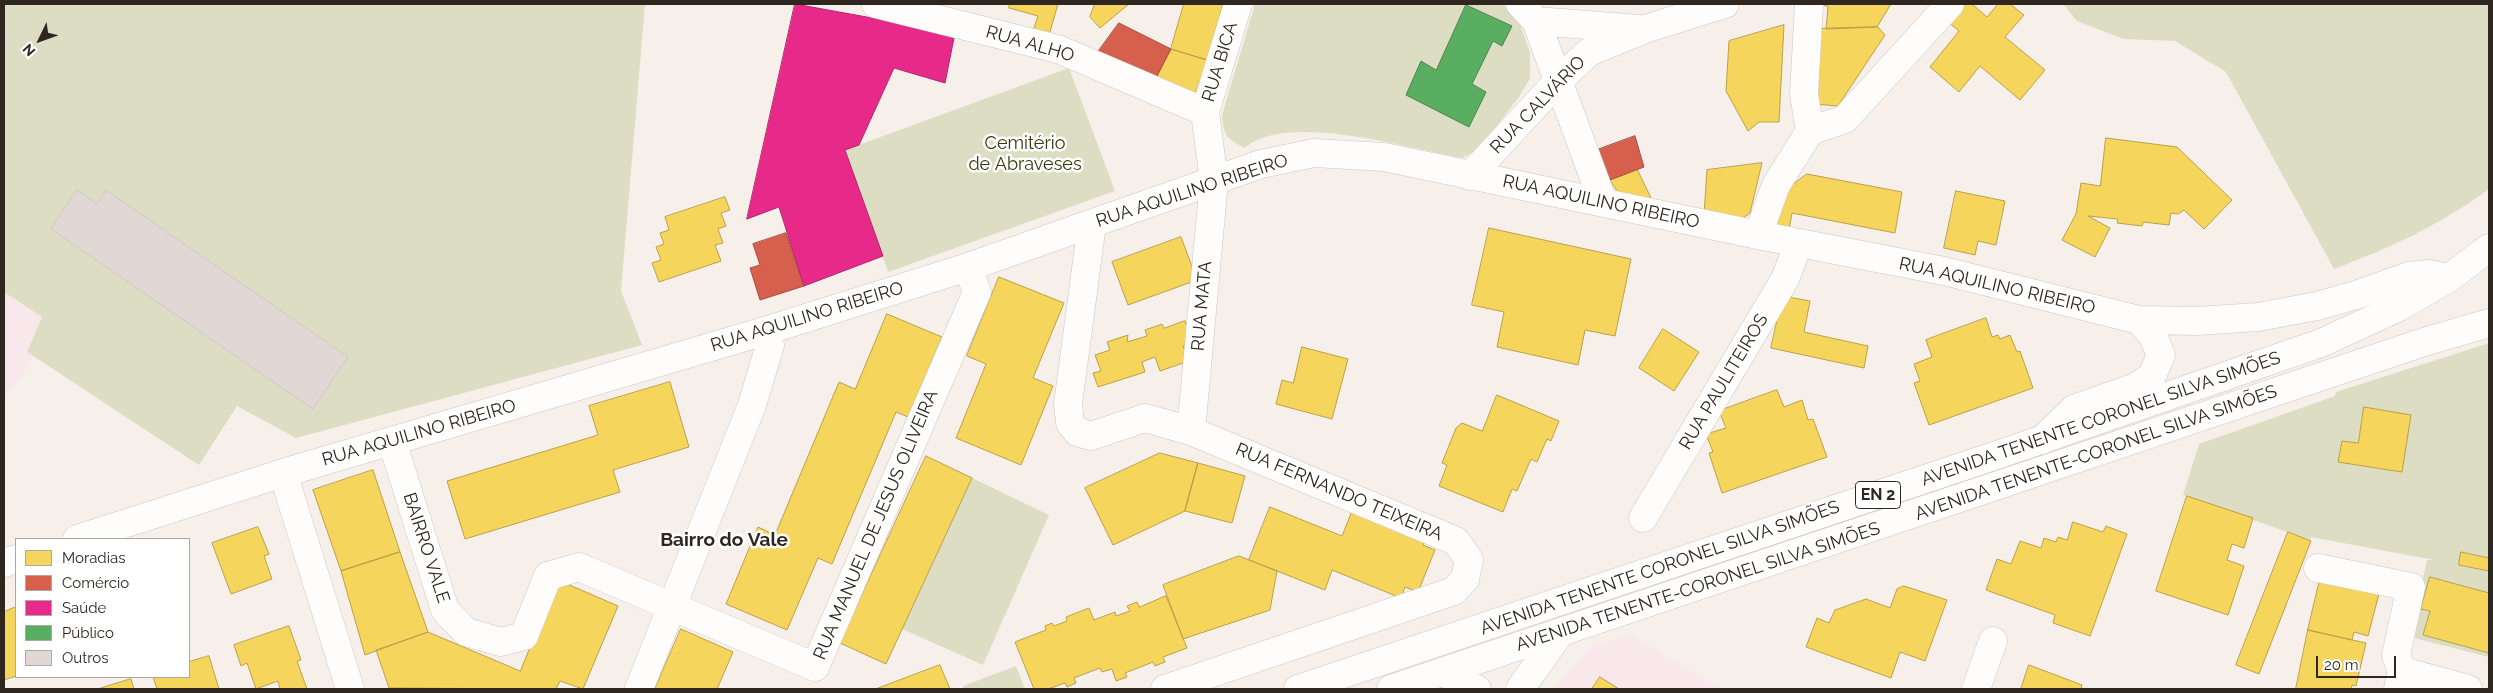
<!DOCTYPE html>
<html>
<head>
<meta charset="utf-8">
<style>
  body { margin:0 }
  #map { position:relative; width:2493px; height:693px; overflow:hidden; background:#f7f0ea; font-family:Raleway,sans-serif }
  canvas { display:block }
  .frame { position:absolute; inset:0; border:5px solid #2e261f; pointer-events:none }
  .legend { position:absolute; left:15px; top:538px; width:175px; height:140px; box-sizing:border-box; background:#fff; border:1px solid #aba8a5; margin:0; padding:6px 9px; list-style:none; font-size:15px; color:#2e261f }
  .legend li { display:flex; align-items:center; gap:10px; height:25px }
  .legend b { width:25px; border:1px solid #aba8a5 }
  .north { position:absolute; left:15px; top:15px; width:50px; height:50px; -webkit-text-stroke:4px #fff; paint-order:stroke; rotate:228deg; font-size:14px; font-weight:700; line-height:20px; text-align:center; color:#2e261f }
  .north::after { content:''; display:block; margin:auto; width:18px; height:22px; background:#2e261f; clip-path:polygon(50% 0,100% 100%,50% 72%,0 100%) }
  .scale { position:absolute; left:2316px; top:656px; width:80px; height:22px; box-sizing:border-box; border:2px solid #2e261f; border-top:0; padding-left:6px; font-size:15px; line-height:18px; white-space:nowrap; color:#2e261f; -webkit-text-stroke:4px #fff; paint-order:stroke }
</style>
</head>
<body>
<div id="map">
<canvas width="2493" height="693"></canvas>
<div class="frame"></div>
<ul class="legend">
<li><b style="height:14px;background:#f6d55c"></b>Moradias</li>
<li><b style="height:14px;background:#d6604d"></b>Comércio</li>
<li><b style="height:14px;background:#e7298a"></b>Saúde</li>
<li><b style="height:14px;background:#5aae61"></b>Público</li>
<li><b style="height:14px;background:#e1d8d5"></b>Outros</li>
</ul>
<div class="north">N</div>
<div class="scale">20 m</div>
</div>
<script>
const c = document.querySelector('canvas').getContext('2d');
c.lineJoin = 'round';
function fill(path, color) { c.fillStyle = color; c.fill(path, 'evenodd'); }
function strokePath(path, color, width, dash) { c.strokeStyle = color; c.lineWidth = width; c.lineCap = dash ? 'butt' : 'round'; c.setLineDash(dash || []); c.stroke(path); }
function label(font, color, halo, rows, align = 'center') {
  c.font = font + ' Raleway,sans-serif'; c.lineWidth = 5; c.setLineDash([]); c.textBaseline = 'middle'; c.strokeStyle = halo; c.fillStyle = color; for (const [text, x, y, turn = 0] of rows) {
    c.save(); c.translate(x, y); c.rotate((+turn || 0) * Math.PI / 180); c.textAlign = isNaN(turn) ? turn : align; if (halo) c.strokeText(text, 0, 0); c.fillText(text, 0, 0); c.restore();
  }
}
const education = new Path2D(`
  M 4,292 L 42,317 L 30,363 L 4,400 Z
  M 1632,636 L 1721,689 L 1553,689 L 1596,643 Z`);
const green = new Path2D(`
  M 4,4 L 645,4 L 621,291 L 642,345 L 296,438 L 237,406 L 199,465 L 27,352 L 42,317 L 4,292 Z
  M 1255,4 L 1503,4 L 1519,21 L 1530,53 L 1530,78 L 1519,97 L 1478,150 L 1462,158 C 1410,149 1286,111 1245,148 C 1228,140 1223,135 1222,115 Z
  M 2063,4 L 2489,4 L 2489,189 C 2438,226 2392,247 2334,269 L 2226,72 L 2175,41 L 2123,39 L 2077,21 Z
  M 1069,68 L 1115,191 L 888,272 L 845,150 Z
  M 2489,343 L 2489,558 L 2462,552 L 2459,565 L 2489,571 L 2489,657 L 2410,637 L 2427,560 L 2434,560 L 2311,537 L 2310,540 L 2183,495 L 2199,444 L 2335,396 L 2336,392 Z
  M 972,478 L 1049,515 L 983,665 L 902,629 Z
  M 1016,666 L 1025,689 L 964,689 L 963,686 Z`);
const homes = new Path2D(`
  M 1010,4 L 1058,4 L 1047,42 L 1031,37 L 1038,16 L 1009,8 Z
  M 1095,4 L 1129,4 L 1100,28 L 1090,17 Z
  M 1184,4 L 1223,4 L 1207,60 L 1171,49 Z
  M 1821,4 L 1891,4 L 1877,27 L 1826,29 L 1828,7 Z
  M 1963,4 L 1972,4 L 1987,17 L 1998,4 L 2010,4 L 2024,15 L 2005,37 L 2045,70 L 2020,100 L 1980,66 L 1959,92 L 1930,67 L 1959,31 L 1948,22 Z
  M 1784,25 L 1779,122 L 1759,122 L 1748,131 L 1726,91 L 1729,41 Z
  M 1878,27 L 1885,35 L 1838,106 L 1814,104 L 1814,29 Z
  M 1171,49 L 1207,60 L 1194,98 L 1154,82 Z
  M 2106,138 L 2177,147 L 2232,200 L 2204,229 L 2184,210 L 2178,214 L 2171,213 L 2169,225 L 2143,222 L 2142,226 L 2117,223 L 2118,219 L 2088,216 L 2110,228 L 2095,257 L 2062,240 L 2076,214 L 2081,183 L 2100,186 Z
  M 1762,163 L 1750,213 L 1736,223 L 1704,215 L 1707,170 Z
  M 1637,169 L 1654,204 L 1622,199 L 1610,180 Z
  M 1807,174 L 1902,192 L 1895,233 L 1792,213 L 1789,230 L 1767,226 L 1778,196 Z
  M 1956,191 L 2005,201 L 1996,245 L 1978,241 L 1975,255 L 1944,248 Z
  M 725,197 L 730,210 L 721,213 L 726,226 L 718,229 L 723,243 L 715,245 L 721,261 L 659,282 L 652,263 L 661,260 L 656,247 L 664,244 L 660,233 L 669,230 L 665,217 Z
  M 1489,228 L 1631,259 L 1615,336 L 1585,330 L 1578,365 L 1497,347 L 1504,312 L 1472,305 Z
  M 1181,237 L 1197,280 L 1128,305 L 1112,262 Z
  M 999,277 L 1064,303 L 1033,378 L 1053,386 L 1021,465 L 956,438 L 986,364 L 967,356 Z
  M 1783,296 L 1810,301 L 1804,332 L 1868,346 L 1864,368 L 1771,348 Z
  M 887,314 L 942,337 L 908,417 L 896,412 L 832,564 L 818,558 L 787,630 L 726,604 L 758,527 L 775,535 L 839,382 L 855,389 Z
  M 1986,318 L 1992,337 L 1998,335 L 2000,339 L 2010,335 L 2017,352 L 2020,351 L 2033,388 L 1929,425 L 1914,383 L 1920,381 L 1914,364 L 1932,357 L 1926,340 Z
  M 1185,321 L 1193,343 L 1183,346 L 1189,361 L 1160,371 L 1155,357 L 1142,362 L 1145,372 L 1098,387 L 1093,373 L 1101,371 L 1095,355 L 1110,350 L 1107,342 L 1128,335 L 1127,342 L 1147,336 L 1145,330 L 1162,324 L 1164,328 Z
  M 1663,329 L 1699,352 L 1674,391 L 1639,368 Z
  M 1302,347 L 1348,359 L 1332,419 L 1276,404 L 1282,380 L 1293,383 Z
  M 670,382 L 689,447 L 613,470 L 620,492 L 465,539 L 447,481 L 598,435 L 589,406 Z
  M 1777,390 L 1784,407 L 1802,400 L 1808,420 L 1813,419 L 1827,457 L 1722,493 L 1709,453 L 1713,452 L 1706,434 L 1726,428 L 1719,411 Z
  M 1497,395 L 1559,421 L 1551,441 L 1547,439 L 1537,462 L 1531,459 L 1517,491 L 1512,489 L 1503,512 L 1439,486 L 1447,465 L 1442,463 L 1456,428 L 1462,423 L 1482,431 Z
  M 2364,407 L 2411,415 L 2402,472 L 2338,462 L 2342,441 L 2358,443 Z
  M 1160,453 L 1198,463 L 1185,511 L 1113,545 L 1085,488 Z
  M 926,456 L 972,478 L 886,664 L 840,643 Z
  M 1198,463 L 1245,476 L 1232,523 L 1185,511 Z
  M 373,470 L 400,552 L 341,571 L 313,490 Z
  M 2187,496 L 2253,518 L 2244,548 L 2232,544 L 2227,560 L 2244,566 L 2228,615 L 2156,591 Z
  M 1270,507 L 1342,536 L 1352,511 L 1425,540 L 1423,545 L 1435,550 L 1418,592 L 1405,587 L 1401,598 L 1332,570 L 1325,590 L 1249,560 Z
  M 2073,522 L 2103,532 L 2106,526 L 2127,534 L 2090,636 L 2053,623 L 2055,615 L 1986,590 L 1997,559 L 2011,564 L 2020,541 L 2041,548 L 2044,538 L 2056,542 L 2058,537 L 2067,540 Z
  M 258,527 L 269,554 L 264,556 L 272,579 L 231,594 L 212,543 Z
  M 2288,532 L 2311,541 L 2259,674 L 2236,665 Z
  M 400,552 L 428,632 L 365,655 L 341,571 Z
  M 2461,552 L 2489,558 L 2489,571 L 2459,565 Z
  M 1239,556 L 1277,571 L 1270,610 L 1183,639 L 1163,585 Z
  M 2321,575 L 2380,590 L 2368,636 L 2354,632 L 2352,640 L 2308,630 Z
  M 2430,577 L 2489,593 L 2489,653 L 2423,635 L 2430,611 L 2421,609 Z
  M 558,580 L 618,606 L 583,689 L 560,681 L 556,689 L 389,688 L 376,650 L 428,632 L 520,671 Z
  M 1904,586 L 1947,600 L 1925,661 L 1900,652 L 1891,678 L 1806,647 L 1817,618 L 1829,623 L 1835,610 L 1866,599 L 1890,608 L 1897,589 Z
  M 1166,596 L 1187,648 L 1163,657 L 1165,662 L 1155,666 L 1153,662 L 1125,673 L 1127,677 L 1116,681 L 1112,669 L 1102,672 L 1100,668 L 1074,678 L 1076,683 L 1067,687 L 1065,683 L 1048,689 L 1034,689 L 1015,642 L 1046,630 L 1045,626 L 1052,623 L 1054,626 L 1067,621 L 1066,617 L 1089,608 L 1094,620 L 1115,612 L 1116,616 L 1130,611 L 1127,606 L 1137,602 L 1139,607 Z
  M 16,607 L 16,676 L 4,680 L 4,612 Z
  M 289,626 L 301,660 L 297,661 L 307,689 L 280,689 L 278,681 L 256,689 L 247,663 L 241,666 L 234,645 Z
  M 681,629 L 733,652 L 717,689 L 655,689 Z
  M 2308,630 L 2366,643 L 2356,686 L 2352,685 L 2351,689 L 2296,689 Z
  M 209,656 L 219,689 L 157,689 L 153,677 L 189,677 L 189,662 Z
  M 940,665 L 950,689 L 876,689 Z
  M 2029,665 L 2082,685 L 2081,689 L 2021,689 Z
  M 1600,677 L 1619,689 L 1592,689 Z
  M 131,679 L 134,689 L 98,689 Z`);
const shops = new Path2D(`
  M 1119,23 L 1171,49 L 1154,82 L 1095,56 Z
  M 1635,136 L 1644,167 L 1610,180 L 1597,150 Z
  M 786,233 L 804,286 L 760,300 L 750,268 L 760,265 L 753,244 Z`);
const health = new Path2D(`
  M 795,4 L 955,33 L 945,83 L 894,68 L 859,145 L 845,150 L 883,256 L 804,286 L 779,207 L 747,219 Z`);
const public = new Path2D(`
  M 1466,5 L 1512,26 L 1502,46 L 1493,41 L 1472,84 L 1486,92 L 1469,127 L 1406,95 L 1421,61 L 1436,70 Z`);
const building = new Path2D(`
  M 77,190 L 97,204 L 106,190 L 348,357 L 313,409 L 51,229 Z`);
const minor = new Path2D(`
  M 876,4 L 1058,49 L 1205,112
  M 1520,4 L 1536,21 L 1603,202
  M 1536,21 L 1639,29
  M 1810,131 L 1845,119 L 1950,4
  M 1470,176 L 1558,81 L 1589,52 L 1645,29 L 1725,4
  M 1092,224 L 1068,404 L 1070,423 L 1077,432 L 1091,436 L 1145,418 L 1191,431 L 1456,541 L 1469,560 L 1465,579 L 1454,591 L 1165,689
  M 1758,235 L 1776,185 L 1810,131 L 1804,94 L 1809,4
  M 1191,431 L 1214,181 L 1205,112 L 1238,4
  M 2042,440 L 2074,409 L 2136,387 L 2152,376 L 2161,355 L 2153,336 L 2139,320
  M 392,441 L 445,610 L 466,632 L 501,642 L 524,636 L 548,576 L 579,567 L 815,667 L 977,292 L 968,267
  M 283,473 L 350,689
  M 1643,518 L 1785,279 L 1799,243
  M 77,539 L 283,473 L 765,331 L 968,267 L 1261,164 L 1314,153 L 1384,157 L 1758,235 L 1944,271 L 2139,320 L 2197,321 L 2258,317 L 2317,306 L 2356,295 L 2409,276 L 2429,274 L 2449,278
  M 4,563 L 16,559
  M 2318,568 L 2411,587 L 2396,655 L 2402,671 L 2398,689
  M 2402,671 L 2468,689
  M 1442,672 L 1477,689
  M 639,689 L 752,405 L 770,345 L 765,331
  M 1520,689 L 1560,633
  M 1976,689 L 1993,641`);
const major = new Path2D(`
  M 1298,689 L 2000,454 L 2321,343 L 2397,308 L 2449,278 L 2489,248
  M 1391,689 L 2424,342 L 2489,323`);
const shields = [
  [1878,495,45]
];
const shieldNames = [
  ["EN 2",1878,495]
];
const streetNames = [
  ["RUA ALHO",1030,44,16],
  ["RUA BICA",1220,62,-73],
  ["RUA CALVÁRIO",1538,105,-46],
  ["RUA AQUILINO RIBEIRO",1192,191,-18],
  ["RUA AQUILINO RIBEIRO",1601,202,12],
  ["RUA AQUILINO RIBEIRO",1997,286,13],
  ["RUA MATA",1202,306,-85],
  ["RUA AQUILINO RIBEIRO",807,317,-17],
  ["RUA PAULITEIROS",1724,382,-59],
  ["AVENIDA TENENTE CORONEL SILVA SIMÕES",2101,419,-19],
  ["RUA AQUILINO RIBEIRO",419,433,-16],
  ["AVENIDA TENENTE-CORONEL SILVA SIMÕES",2096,453,-19],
  ["RUA FERNANDO TEIXEIRA",1339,492,23],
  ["RUA MANUEL DE JESUS OLIVEIRA",876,525,-67],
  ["BAIRRO VALE",426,548,72],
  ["AVENIDA TENENTE CORONEL SILVA SIMÕES",1660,568,-19],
  ["AVENIDA TENENTE-CORONEL SILVA SIMÕES",1698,587,-18]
];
const parkNames = [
  ["Cemitério",1025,144],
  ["de Abraveses",1025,165]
];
const neighbourhoodNames = [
  ["Bairro do Vale",724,540]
];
fill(education, '#f8e8ec');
fill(green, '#dcddc3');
fill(homes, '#f6d55c');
strokePath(homes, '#baa04a', 1);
fill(shops, '#d6604d');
strokePath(shops, '#a44f3f', 1);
fill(health, '#e7298a');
strokePath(health, '#b0286a', 1);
fill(public, '#5aae61');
strokePath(public, '#4d854d', 1);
fill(building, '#e1d8d5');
strokePath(building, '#d2c9c6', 1);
strokePath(minor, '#cdc6c0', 29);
strokePath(major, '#cdc6c0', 29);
strokePath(minor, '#fefdfc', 28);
strokePath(major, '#fefdfc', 28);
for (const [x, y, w] of shields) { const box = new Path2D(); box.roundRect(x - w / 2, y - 13.5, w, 27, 4); c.fillStyle = '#fff'; c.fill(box); strokePath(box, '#2e261f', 1); }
label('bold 16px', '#2e261f', null, shieldNames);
label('18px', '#2e261f', '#fff', streetNames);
label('18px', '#343b0b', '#fff', parkNames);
label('bold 19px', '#2e261f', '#fff', neighbourhoodNames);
</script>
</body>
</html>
